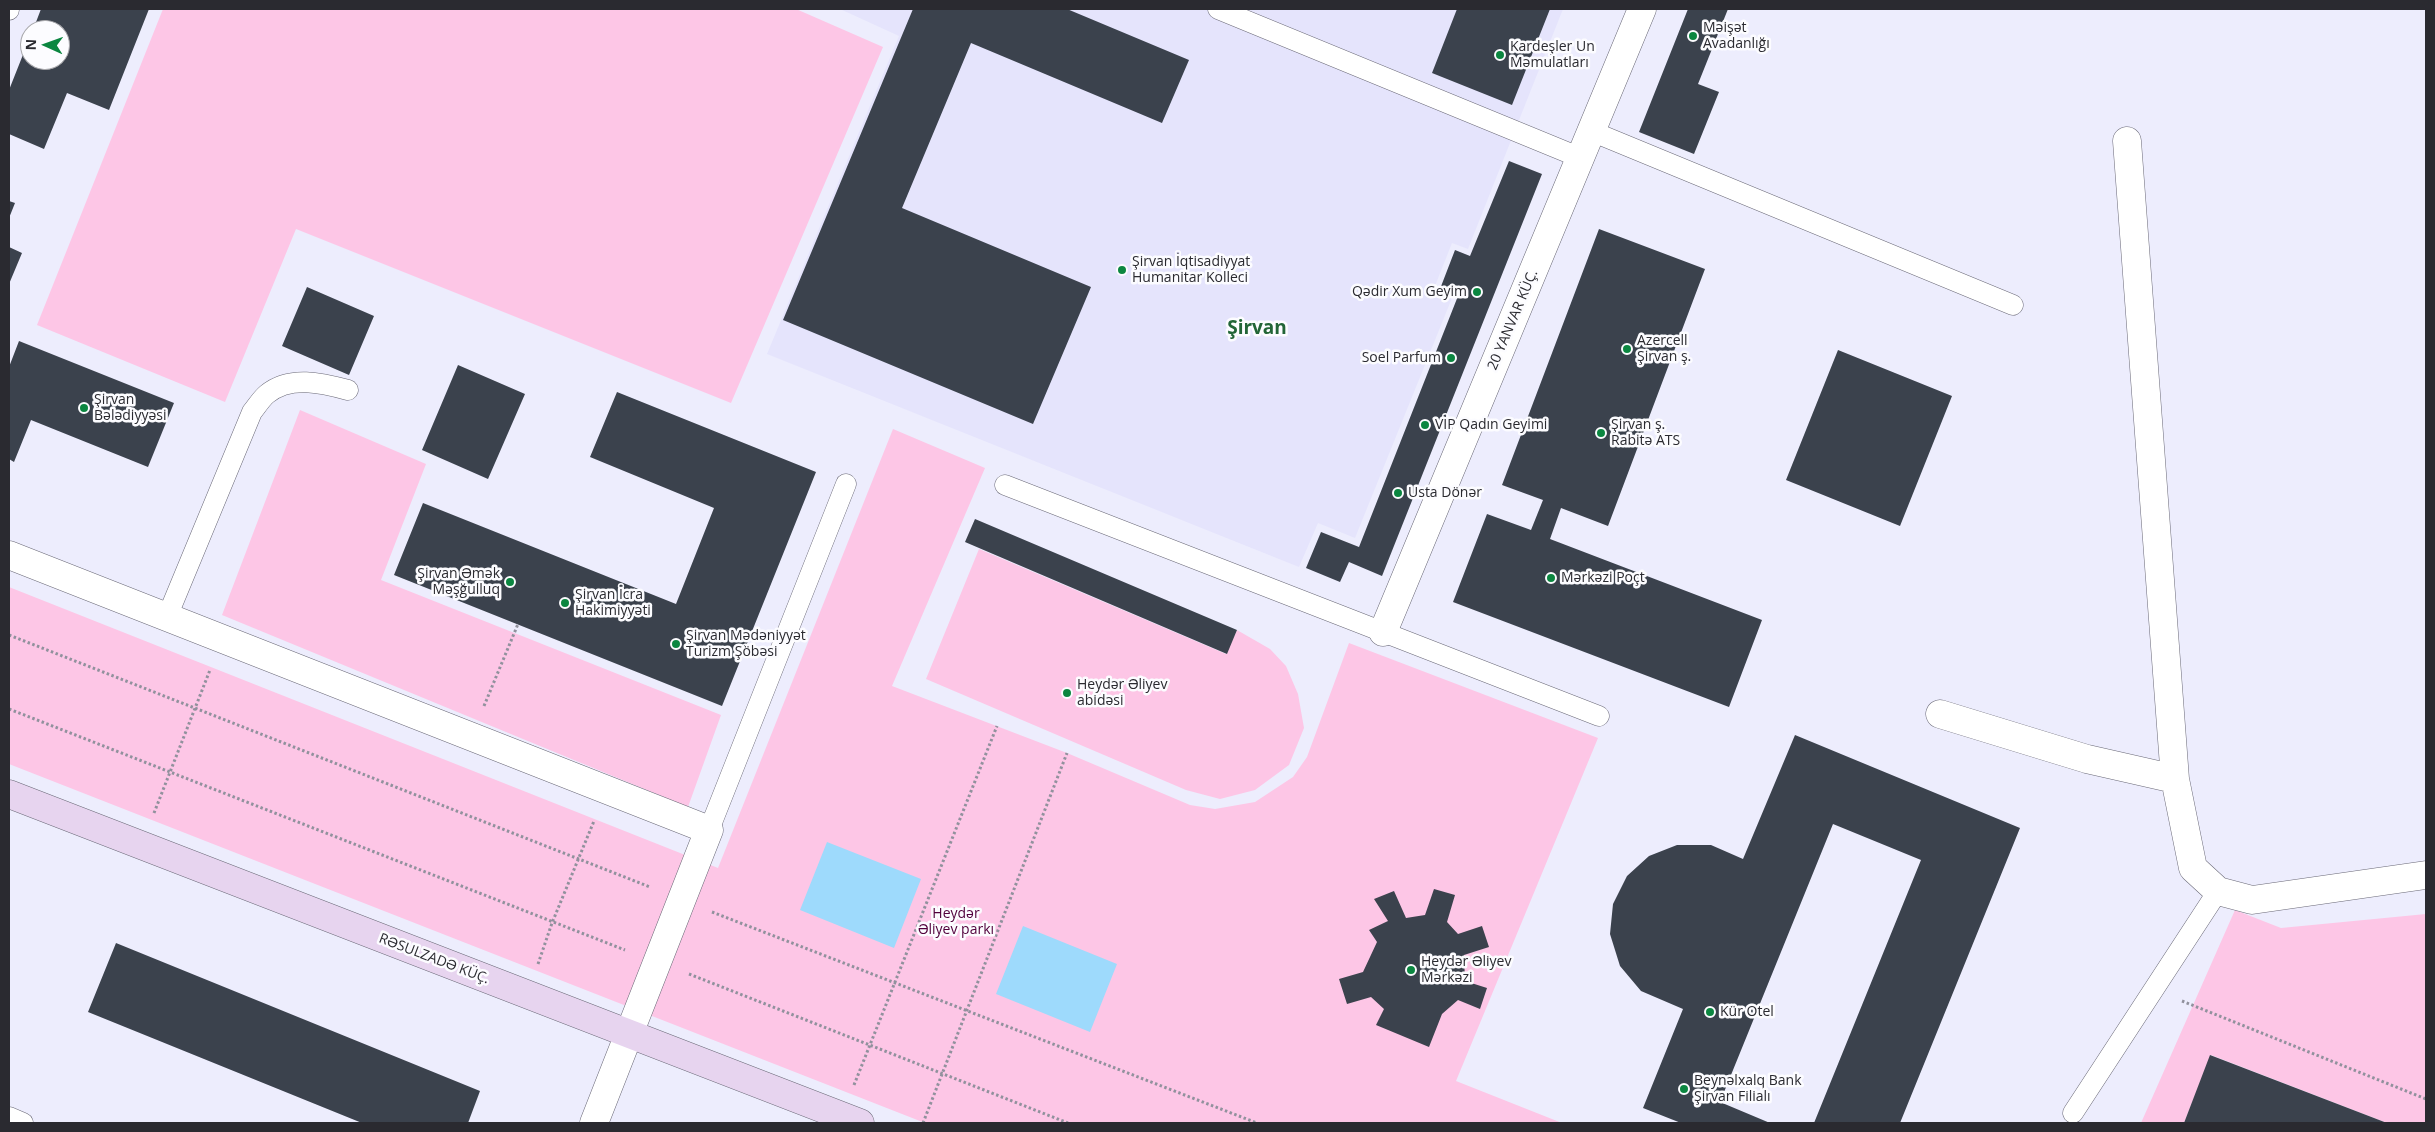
<!DOCTYPE html>
<html>
<head>
<meta charset="utf-8">
<style>
  body { margin:0 }
  #map { position:relative; width:2435px; height:1132px; overflow:hidden; background:#ededfd; font-family:"Open Sans",sans-serif }
  canvas { display:block }
  .frame { position:absolute; inset:0; border:10px solid #2a2a30; pointer-events:none }
  .north { position:absolute; left:20px; top:20px; width:50px; height:50px; box-sizing:border-box; background:#fcfcff; border:1px solid #a8a8ac; border-radius:50%; rotate:272deg; font-size:14px; font-weight:700; line-height:20px; text-align:center; color:#2a2a30 }
  .north::after { content:''; display:block; margin:auto; width:18px; height:22px; background:#0b8640; clip-path:polygon(50% 0,100% 100%,50% 72%,0 100%) }
</style>
</head>
<body>
<div id="map">
<canvas width="2435" height="1132"></canvas>
<div class="frame"></div>
<div class="north">N</div>
</div>
<script>
const c = document.querySelector('canvas').getContext('2d');
c.lineJoin = 'round';
function fill(path, color) { c.fillStyle = color; c.fill(path, 'evenodd'); }
function strokePath(path, color, width, dash) { c.strokeStyle = color; c.lineWidth = width; c.lineCap = dash ? 'butt' : 'round'; c.setLineDash(dash || []); c.stroke(path); }
function label(font, color, halo, rows, align = 'center') {
  c.font = font + ' "Open Sans",sans-serif'; c.lineWidth = 5; c.setLineDash([]); c.textBaseline = 'middle'; c.strokeStyle = halo; c.fillStyle = color; for (const [text, x, y, turn = 0] of rows) {
    c.save(); c.translate(x, y); c.rotate((+turn || 0) * Math.PI / 180); c.textAlign = isNaN(turn) ? turn : align; if (halo) c.strokeText(text, 0, 0); c.fillText(text, 0, 0); c.restore();
  }
}
const built = new Path2D(`
  M 840,9 L 1563,9 L 1468,249 L 1452,243 L 1433,291 L 1452,298 L 1355,538 L 1318,523 L 1299,567 L 767,354 L 899,36 Z`);
const green = new Path2D(`
  M 163,9 L 796,9 L 883,47 L 731,403 L 296,229 L 225,402 L 37,325 Z
  M 300,410 L 426,464 L 381,580 L 721,715 L 688,807 L 222,615 Z
  M 893,429 L 985,468 L 892,686 L 1067,753 L 1190,805 L 1215,809 L 1255,802 L 1293,777 L 1307,757 L 1349,643 L 1598,738 L 1456,1081 L 1562,1123 L 925,1123 L 9,764 L 9,587 L 718,868 Z
  M 979,549 L 1226,654 L 1237,630 L 1270,649 L 1286,666 L 1298,694 L 1304,728 L 1289,765 L 1255,790 L 1220,799 L 1186,790 L 926,679 Z
  M 2235,910 L 2281,928 L 2426,914 L 2426,1123 L 2387,1123 L 2211,1055 L 2184,1123 L 2141,1123 Z`);
const water = new Path2D(`
  M 827,842 L 921,879 L 894,948 L 800,910 Z
  M 1023,926 L 1117,964 L 1090,1032 L 996,994 Z`);
const building = new Path2D(`
  M 41,9 L 149,9 L 109,110 L 67,93 L 44,149 L 9,134 L 9,90 L 30,37 L 30,60 L 60,60 L 60,30 L 33,30 Z
  M 913,9 L 1067,9 L 1189,60 L 1162,123 L 971,43 L 902,208 L 1091,287 L 1033,424 L 783,320 Z
  M 1457,9 L 1550,9 L 1512,105 L 1432,73 Z
  M 1688,9 L 1728,9 L 1698,84 L 1719,92 L 1694,154 L 1639,132 Z
  M 1509,161 L 1542,174 L 1382,576 L 1349,562 L 1340,582 L 1306,568 L 1321,532 L 1359,547 L 1458,296 L 1440,289 L 1455,250 L 1470,256 Z
  M 9,201 L 15,203 L 9,218 Z
  M 1599,229 L 1705,269 L 1608,526 L 1561,508 L 1550,539 L 1762,620 L 1729,707 L 1453,602 L 1487,514 L 1531,530 L 1543,500 L 1502,485 Z
  M 9,247 L 22,253 L 9,284 Z
  M 307,287 L 374,316 L 349,375 L 282,346 Z
  M 19,341 L 174,403 L 148,467 L 31,420 L 14,462 L 9,459 L 9,367 Z
  M 1838,350 L 1952,396 L 1900,526 L 1786,480 Z
  M 458,365 L 525,394 L 488,479 L 422,450 Z
  M 617,392 L 816,472 L 722,706 L 394,575 L 423,503 L 676,604 L 714,508 L 590,457 Z
  M 975,519 L 1237,630 L 1227,654 L 965,542 Z
  M 1795,735 L 2020,828 L 1900,1123 L 1814,1123 L 1921,860 L 1833,824 L 1720,1102 L 1770,1123 L 1681,1123 L 1643,1108 L 1683,1009 L 1641,991 L 1620,966 L 1610,934 L 1613,904 L 1627,876 L 1649,856 L 1677,845 L 1711,845 L 1743,859 Z
  M 1434,889 L 1455,895 L 1447,922 L 1458,934 L 1482,926 L 1489,947 L 1464,955 L 1465,981 L 1487,988 L 1480,1009 L 1458,1000 L 1442,1014 L 1429,1047 L 1376,1025 L 1384,1009 L 1371,997 L 1347,1004 L 1339,979 L 1363,972 L 1377,942 L 1369,930 L 1388,921 L 1374,899 L 1394,891 L 1406,918 L 1425,915 Z
  M 116,943 L 480,1091 L 468,1123 L 362,1123 L 88,1012 Z
  M 2210,1055 L 2387,1123 L 2184,1123 Z`);
const path = new Path2D(`
  M 9,635 L 650,887
  M 484,706 L 518,624
  M 9,709 L 625,950
  M 154,813 L 210,670
  M 712,912 L 1257,1123
  M 538,964 L 552,923 L 594,821
  M 689,974 L 1068,1123
  M 2182,1001 L 2426,1099
  M 854,1085 L 997,726
  M 923,1123 L 1067,753`);
const lane = new Path2D(`
  M 1218,9 L 1581,158
  M 9,10 L 9,9
  M 1591,131 L 2013,305
  M 1005,485 L 1599,716
  M 167,617 L 252,412 C 257,406 261,399 267,394 C 290,375 322,383 348,390
  M 709,830 L 846,484
  M 2073,1113 L 2218,891
  M 9,1117 L 23,1123`);
const street = new Path2D(`
  M 2127,141 L 2175,779 L 2193,868 L 2218,891 L 2252,900 L 2426,875
  M 9,555 L 709,830 L 594,1123
  M 1383,632 L 1642,9
  M 1940,714 L 2087,759 L 2175,779`);
const secondary = new Path2D(`
  M 9,794 L 860,1123`);
const markers = [
  [1693,36,5,"#0b8640"],
  [1500,55,5,"#0b8640"],
  [1122,270,5,"#0b8640"],
  [1477,292,5,"#0b8640"],
  [1627,349,5,"#0b8640"],
  [1451,358,5,"#0b8640"],
  [84,408,5,"#0b8640"],
  [1425,425,5,"#0b8640"],
  [1601,433,5,"#0b8640"],
  [1398,493,5,"#0b8640"],
  [1551,578,5,"#0b8640"],
  [510,582,5,"#0b8640"],
  [565,603,5,"#0b8640"],
  [676,644,5,"#0b8640"],
  [1067,693,5,"#0b8640"],
  [1411,970,5,"#0b8640"],
  [1710,1012,5,"#0b8640"],
  [1684,1089,5,"#0b8640"]
];
const poiNames = [
  ["Məişət",1703,28],
  ["Avadanlığı",1703,44],
  ["Kardeşler Un",1510,47],
  ["Məmulatları",1510,63],
  ["Şirvan İqtisadiyyat",1132,262],
  ["Humanitar Kolleci",1132,278],
  ["Qədir Xum Geyim",1467,292,"right"],
  ["Azercell",1637,341],
  ["Şirvan ş.",1637,357],
  ["Soel Parfum",1441,358,"right"],
  ["Şirvan",94,400],
  ["Bələdiyyəsi",94,416],
  ["VİP Qadın Geyimi",1435,425],
  ["Şirvan ş.",1611,425],
  ["Rabitə ATS",1611,441],
  ["Usta Dönər",1408,493],
  ["Şirvan Əmək",500,574,"right"],
  ["Məşğulluq",500,590,"right"],
  ["Mərkəzi Poçt",1561,578],
  ["Şirvan İcra",575,595],
  ["Hakimiyyəti",575,611],
  ["Şirvan Mədəniyyət",686,636],
  ["Turizm Şöbəsi",686,652],
  ["Heydər Əliyev",1077,685],
  ["abidəsi",1077,701],
  ["Heydər Əliyev",1421,962],
  ["Mərkəzi",1421,978],
  ["Kür Otel",1720,1012],
  ["Beynəlxalq Bank",1694,1081],
  ["Şirvan Filialı",1694,1097]
];
const streetNames = [
  ["20 YANVAR KÜÇ.",1513,320,-67],
  ["RƏSULZADƏ KÜÇ.",434,959,21]
];
const parkNames = [
  ["Heydər",956,914],
  ["Əliyev parkı",956,930]
];
const districtNames = [
  ["Şirvan",1257,329]
];
fill(built, '#e5e4fc');
fill(green, '#fdc6e6');
fill(water, '#9edafc');
fill(building, '#3b424d');
strokePath(lane, '#6a6977', 21);
strokePath(street, '#6a6977', 29);
strokePath(secondary, '#6a6977', 29);
strokePath(path, '#91919d', 3, [2.5, 2.5]);
strokePath(lane, '#fff', 20);
strokePath(street, '#fff', 28);
strokePath(secondary, '#e7d4ef', 28);
for (const [x, y, r, color] of markers) { const dot = new Path2D(); dot.arc(x, y, r, 0, 2 * Math.PI); c.fillStyle = color; c.fill(dot); strokePath(dot, '#fcfcff', 2); }
label('14px', '#2a2a30', '#fcfcff', poiNames, 'left');
label('14px', '#2a2a30', '#fcfcff', streetNames);
label('14px', '#51003c', '#fcfcff', parkNames);
label('bold 19px', '#226537', '#fcfcff', districtNames);
</script>
</body>
</html>
